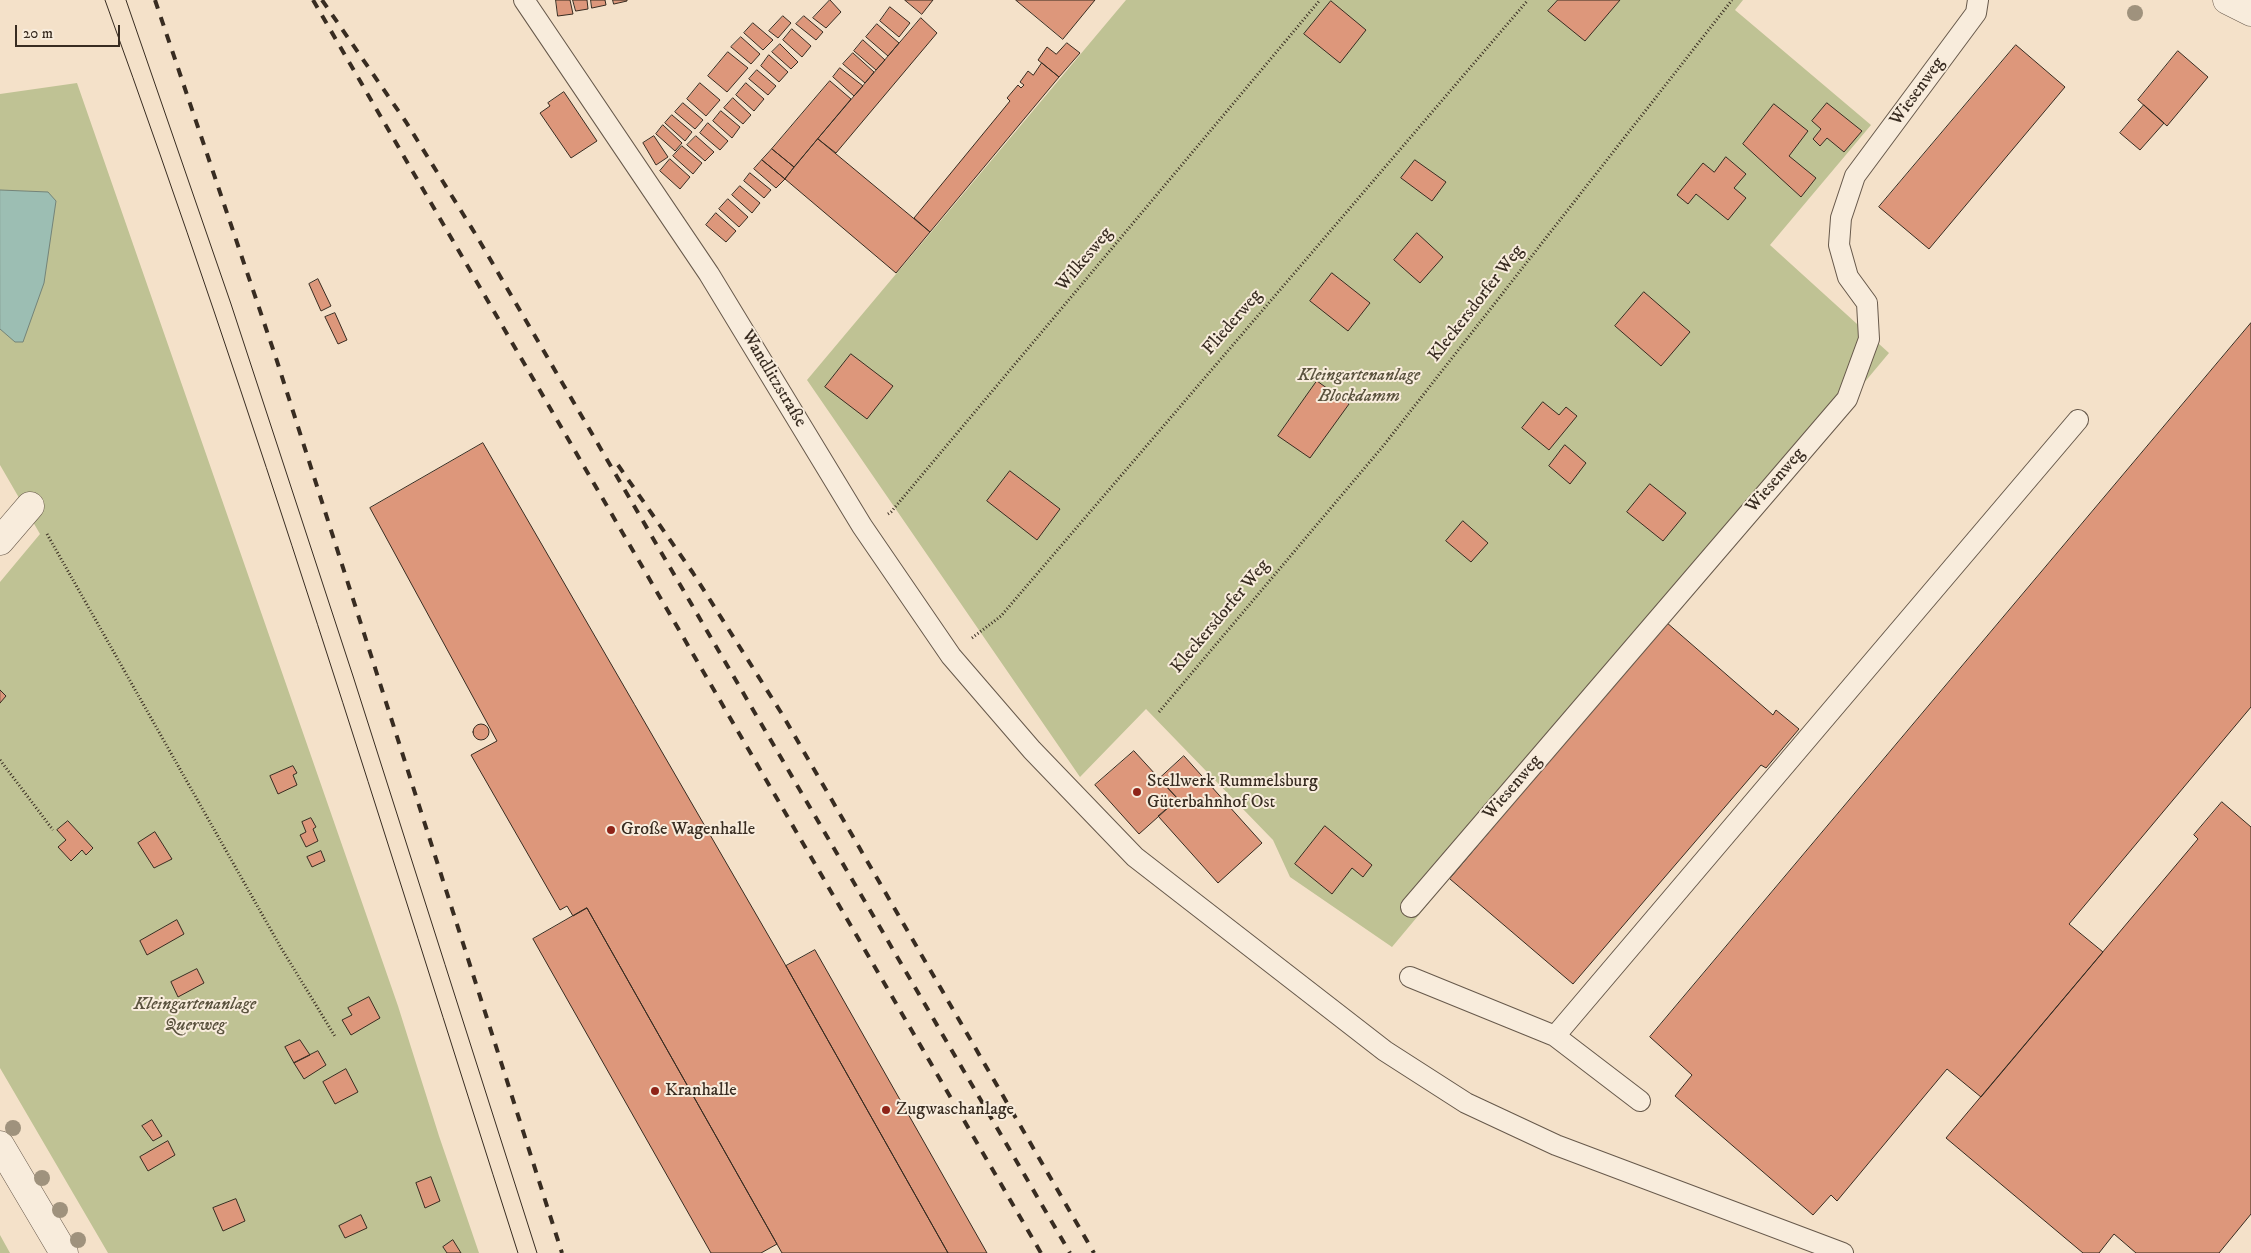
<!DOCTYPE html>
<html>
<head>
<meta charset="utf-8">
<style>
  body { margin:0 }
  #map { position:relative; width:2251px; height:1253px; overflow:hidden; background:#f4e1c9; font-family:"IM FELL DW Pica",serif }
  canvas { display:block }
  .scale { position:absolute; left:15px; top:25px; width:105px; height:22px; box-sizing:border-box; border:2px solid #382c21; border-top:0; padding-left:6px; font-size:15px; line-height:18px; white-space:nowrap; color:#382c21; -webkit-text-stroke:4px #f8ecdc; paint-order:stroke }
</style>
</head>
<body>
<div id="map">
<canvas width="2251" height="1253"></canvas>
<div class="scale">20 m</div>
</div>
<script>
const c = document.querySelector('canvas').getContext('2d');
c.lineJoin = 'round';
function fill(path, color) { c.fillStyle = color; c.fill(path, 'evenodd'); }
function strokePath(path, color, width, dash) { c.strokeStyle = color; c.lineWidth = width; c.lineCap = dash ? 'butt' : 'round'; c.setLineDash(dash || []); c.stroke(path); }
function label(font, color, halo, rows, align = 'center') {
  c.font = font + ' "IM FELL DW Pica",serif'; c.lineWidth = 4; c.setLineDash([]); c.textBaseline = 'middle'; c.strokeStyle = halo; c.fillStyle = color; for (const [text, x, y, turn = 0] of rows) {
    c.save(); c.translate(x, y); c.rotate((+turn || 0) * Math.PI / 180); c.textAlign = isNaN(turn) ? turn : align; if (halo) c.strokeText(text, 0, 0); c.fillText(text, 0, 0); c.restore();
  }
}
const green = new Path2D(`
  M 1126,0 L 1743,0 L 1735,10 L 1871,125 L 1770,245 L 1889,353 L 1392,947 L 1290,877 L 1273,840 L 1146,709 L 1080,777 L 807,380 Z
  M 77,83 L 398,1006 L 439,1136 L 479,1253 L 108,1253 L 0,1068 L 0,582 L 40,534 L 0,465 L 0,94 Z
  M 0,1235 L 10,1253 L 0,1253 Z`);
const water = new Path2D(`
  M 0,190 L 48,192 L 56,201 L 44,283 L 23,342 L 15,342 L 0,329 Z`);
const building = new Path2D(`
  M 556,0 L 570,0 L 573,14 L 558,16 Z
  M 573,0 L 587,0 L 588,9 L 576,11 Z
  M 591,0 L 605,0 L 606,5 L 592,8 Z
  M 613,0 L 627,0 L 627,1 L 614,4 Z
  M 830,0 L 841,12 L 826,28 L 813,18 Z
  M 905,0 L 933,0 L 922,14 Z
  M 1016,0 L 1095,0 L 1063,39 Z
  M 1558,0 L 1620,0 L 1585,41 L 1548,11 Z
  M 1331,1 L 1366,30 L 1340,63 L 1304,34 Z
  M 890,7 L 910,23 L 899,37 L 880,21 Z
  M 783,16 L 791,23 L 778,38 L 769,31 Z
  M 804,16 L 823,32 L 816,40 L 796,24 Z
  M 921,18 L 937,33 L 836,153 L 818,139 Z
  M 753,23 L 773,40 L 763,50 L 744,33 Z
  M 877,24 L 899,43 L 888,56 L 866,37 Z
  M 792,29 L 811,46 L 802,57 L 783,40 Z
  M 741,37 L 760,54 L 751,64 L 731,47 Z
  M 863,40 L 885,60 L 876,70 L 854,51 Z
  M 1067,43 L 1080,53 L 1059,77 L 1038,60 L 1047,47 L 1056,54 Z
  M 780,44 L 798,62 L 791,69 L 772,52 Z
  M 2016,45 L 2065,87 L 1929,249 L 1879,207 Z
  M 2178,51 L 2208,77 L 2167,126 L 2138,100 Z
  M 728,52 L 748,68 L 727,92 L 708,76 Z
  M 853,53 L 874,72 L 865,83 L 843,64 Z
  M 769,55 L 788,72 L 779,82 L 761,66 Z
  M 1042,63 L 1059,77 L 930,232 L 914,218 L 1010,101 L 1007,98 L 1018,85 L 1021,88 L 1024,85 L 1020,82 L 1028,71 L 1033,75 Z
  M 840,68 L 863,86 L 854,96 L 833,77 Z
  M 757,70 L 776,86 L 768,95 L 749,79 Z
  M 830,81 L 851,99 L 794,167 L 772,149 Z
  M 700,83 L 720,100 L 706,116 L 687,99 Z
  M 746,83 L 764,99 L 754,111 L 736,95 Z
  M 564,92 L 597,141 L 571,158 L 540,113 L 550,106 L 548,103 Z
  M 733,98 L 751,115 L 743,124 L 724,108 Z
  M 683,103 L 703,120 L 695,129 L 675,112 Z
  M 1827,103 L 1862,131 L 1844,152 L 1827,138 L 1820,146 L 1813,139 L 1821,129 L 1812,121 Z
  M 1774,104 L 1808,131 L 1789,156 L 1816,178 L 1801,197 L 1743,144 Z
  M 2144,105 L 2164,123 L 2140,150 L 2120,133 Z
  M 721,111 L 740,127 L 732,138 L 713,121 Z
  M 672,115 L 692,132 L 685,141 L 665,123 Z
  M 708,123 L 728,141 L 720,150 L 700,133 Z
  M 663,125 L 682,143 L 675,151 L 656,134 Z
  M 654,136 L 668,157 L 656,165 L 643,143 Z
  M 696,136 L 714,152 L 705,161 L 687,145 Z
  M 818,139 L 930,232 L 896,273 L 785,179 Z
  M 682,146 L 702,163 L 693,174 L 673,156 Z
  M 772,149 L 794,167 L 785,179 L 762,160 Z
  M 1726,157 L 1746,174 L 1734,188 L 1746,198 L 1728,220 L 1696,194 L 1688,204 L 1677,195 L 1703,163 L 1714,172 Z
  M 670,159 L 690,177 L 680,189 L 660,171 Z
  M 762,160 L 785,179 L 776,188 L 754,169 Z
  M 1415,160 L 1446,182 L 1432,201 L 1401,178 Z
  M 750,173 L 771,190 L 764,198 L 744,181 Z
  M 740,186 L 760,203 L 752,213 L 732,195 Z
  M 728,199 L 748,217 L 739,227 L 719,209 Z
  M 716,213 L 736,231 L 726,242 L 706,225 Z
  M 1417,233 L 1443,257 L 1420,283 L 1394,260 Z
  M 1332,273 L 1370,303 L 1348,331 L 1310,301 Z
  M 318,279 L 331,306 L 321,311 L 309,284 Z
  M 1644,292 L 1690,332 L 1661,366 L 1615,326 Z
  M 335,313 L 347,340 L 338,344 L 325,317 Z
  M 2251,323 L 2251,707 L 2069,924 L 2103,952 L 1981,1097 L 1947,1069 L 1837,1201 L 1831,1195 L 1813,1215 L 1675,1096 L 1692,1075 L 1650,1037 Z
  M 851,354 L 893,386 L 867,419 L 825,387 Z
  M 1317,381 L 1349,404 L 1310,458 L 1278,436 Z
  M 1543,402 L 1559,415 L 1566,407 L 1577,416 L 1549,450 L 1522,428 Z
  M 483,443 L 786,966 L 948,1253 L 782,1253 L 587,908 L 573,916 L 567,906 L 560,910 L 471,755 L 497,741 L 370,508 Z
  M 1565,445 L 1586,463 L 1570,484 L 1549,466 Z
  M 1010,471 L 1060,509 L 1037,540 L 987,501 Z
  M 1650,484 L 1686,513 L 1663,541 L 1627,512 Z
  M 1463,521 L 1488,543 L 1471,562 L 1446,541 Z
  M 1666,622 L 1773,715 L 1776,710 L 1799,729 L 1766,768 L 1761,765 L 1573,984 L 1450,879 Z
  M 0,690 L 6,696 L 0,703 Z
  M473 732a8 8 0 1 1 16 0a8 8 0 1 1-16 0Z
  M 1134,751 L 1178,799 L 1139,834 L 1095,785 Z
  M 1184,756 L 1262,843 L 1218,883 L 1158,816 L 1178,799 L 1159,779 Z
  M 293,766 L 297,773 L 293,775 L 297,785 L 278,794 L 270,776 Z
  M 2222,802 L 2251,827 L 2251,1214 L 2219,1253 L 2136,1253 L 2114,1234 L 2099,1253 L 2083,1253 L 1946,1138 L 2198,839 L 2194,835 Z
  M 311,818 L 316,827 L 313,829 L 318,841 L 306,847 L 300,835 L 306,832 L 302,822 Z
  M 68,821 L 93,848 L 86,855 L 82,850 L 71,861 L 58,847 L 66,840 L 57,830 Z
  M 1325,826 L 1372,865 L 1363,877 L 1352,868 L 1332,894 L 1295,864 Z
  M 155,832 L 172,859 L 154,868 L 138,843 Z
  M 321,851 L 325,861 L 312,867 L 307,857 Z
  M 587,908 L 777,1244 L 761,1253 L 711,1253 L 533,939 Z
  M 177,920 L 184,934 L 147,955 L 140,941 Z
  M 815,950 L 987,1253 L 948,1253 L 786,966 Z
  M 197,969 L 204,983 L 178,997 L 171,982 Z
  M 369,997 L 380,1018 L 351,1035 L 342,1020 L 352,1015 L 348,1008 Z
  M 300,1040 L 310,1055 L 294,1063 L 285,1047 Z
  M 318,1051 L 326,1065 L 304,1079 L 294,1063 Z
  M 346,1069 L 358,1092 L 335,1104 L 323,1082 Z
  M 152,1120 L 162,1136 L 153,1141 L 142,1126 Z
  M 168,1141 L 175,1155 L 148,1171 L 140,1157 Z
  M 431,1177 L 440,1201 L 425,1208 L 416,1183 Z
  M 236,1199 L 245,1221 L 223,1231 L 213,1208 Z
  M 361,1215 L 367,1228 L 345,1238 L 339,1226 Z
  M 453,1240 L 461,1253 L 447,1253 L 443,1247 Z`);
const path = new Path2D(`
  M 888,514 L 891,512 L 1320,0
  M 47,534 L 280,946 L 336,1038
  M 972,638 L 1001,616 L 1528,0
  M 1159,712 L 1384,445 L 1732,0
  M 0,760 L 53,830`);
const service = new Path2D(`
  M 524,0 L 709,274 L 862,526 L 951,656 L 1032,750 L 1135,857 L 1385,1051 L 1466,1103 L 1556,1145 L 1843,1253
  M 1411,907 L 1847,399 L 1869,339 L 1867,303 L 1848,277 L 1839,245 L 1841,218 L 1855,176 L 1976,13 L 1978,0
  M 1410,977 L 1555,1036 L 2078,420
  M 1555,1036 L 1640,1101`);
const minor = new Path2D(`
  M 0,541 L 30,506
  M 0,1145 L 64,1253`);
const tertiary = new Path2D(`
  M 2227,0 L 2251,12`);
const tram = new Path2D(`
  M 105,0 C 255,413 384,834 518,1253
  M 126,0 L 231,304 L 353,676 L 537,1253`);
const rail = new Path2D(`
  M 155,0 L 276,358 L 562,1253
  M 313,0 L 1041,1253
  M 322,0 L 406,122 L 476,235 L 1070,1253
  M 618,465 L 693,573 L 782,714 L 1094,1253`);
const trees = [
  [2135,13],
  [13,1128],
  [42,1178],
  [60,1210],
  [78,1240]
];
const markers = [
  [1137,792,5,"#8f2418"],
  [611,830,5,"#8f2418"],
  [655,1091,5,"#8f2418"],
  [886,1110,5,"#8f2418"]
];
const streetNames = [
  ["Wiesenweg",1918,92,-54],
  ["Wilkesweg",1085,260,-50],
  ["Kleckersdorfer Weg",1477,304,-52],
  ["Fliederweg",1233,323,-49],
  ["Wandlitzstraße",773,379,59],
  ["Wiesenweg",1776,481,-49],
  ["Kleckersdorfer Weg",1221,617,-50],
  ["Wiesenweg",1513,788,-49]
];
const parkNames = [
  ["Kleingartenanlage",1359,376],
  ["Blockdamm",1359,397],
  ["Kleingartenanlage",195,1005],
  ["Querweg",195,1026]
];
const poiNames = [
  ["Stellwerk Rummelsburg",1147,782],
  ["Güterbahnhof Ost",1147,803],
  ["Große Wagenhalle",621,830],
  ["Kranhalle",665,1091],
  ["Zugwaschanlage",896,1110]
];
fill(green, '#bfc294');
fill(water, '#9cbeb3');
strokePath(water, '#748479', 1);
fill(building, '#dd977b');
strokePath(building, '#382c21', 1);
strokePath(service, '#67594b', 22);
strokePath(minor, '#67594b', 29);
strokePath(tertiary, '#67594b', 29);
strokePath(path, '#382c21', 3, [1, 2.5]);
strokePath(service, '#f8ecdc', 20);
strokePath(minor, '#f8ecdc', 28);
strokePath(tertiary, '#f8ecdc', 28);
strokePath(tram, '#382c21', 1);
strokePath(rail, '#382c21', 4, [9, 9]);
c.fillStyle = '#9f927d';
for (const [x, y] of trees) { c.beginPath(); c.arc(x, y, 8, 0, 2 * Math.PI); c.fill(); }
for (const [x, y, r, color] of markers) { const dot = new Path2D(); dot.arc(x, y, r, 0, 2 * Math.PI); c.fillStyle = color; c.fill(dot); strokePath(dot, '#f8ecdc', 2); }
label('18px', '#382c21', '#f8ecdc', streetNames);
label('italic 18px', '#5a523e', '#f8ecdc', parkNames);
label('18px', '#382c21', '#f8ecdc', poiNames, 'left');
</script>
</body>
</html>
